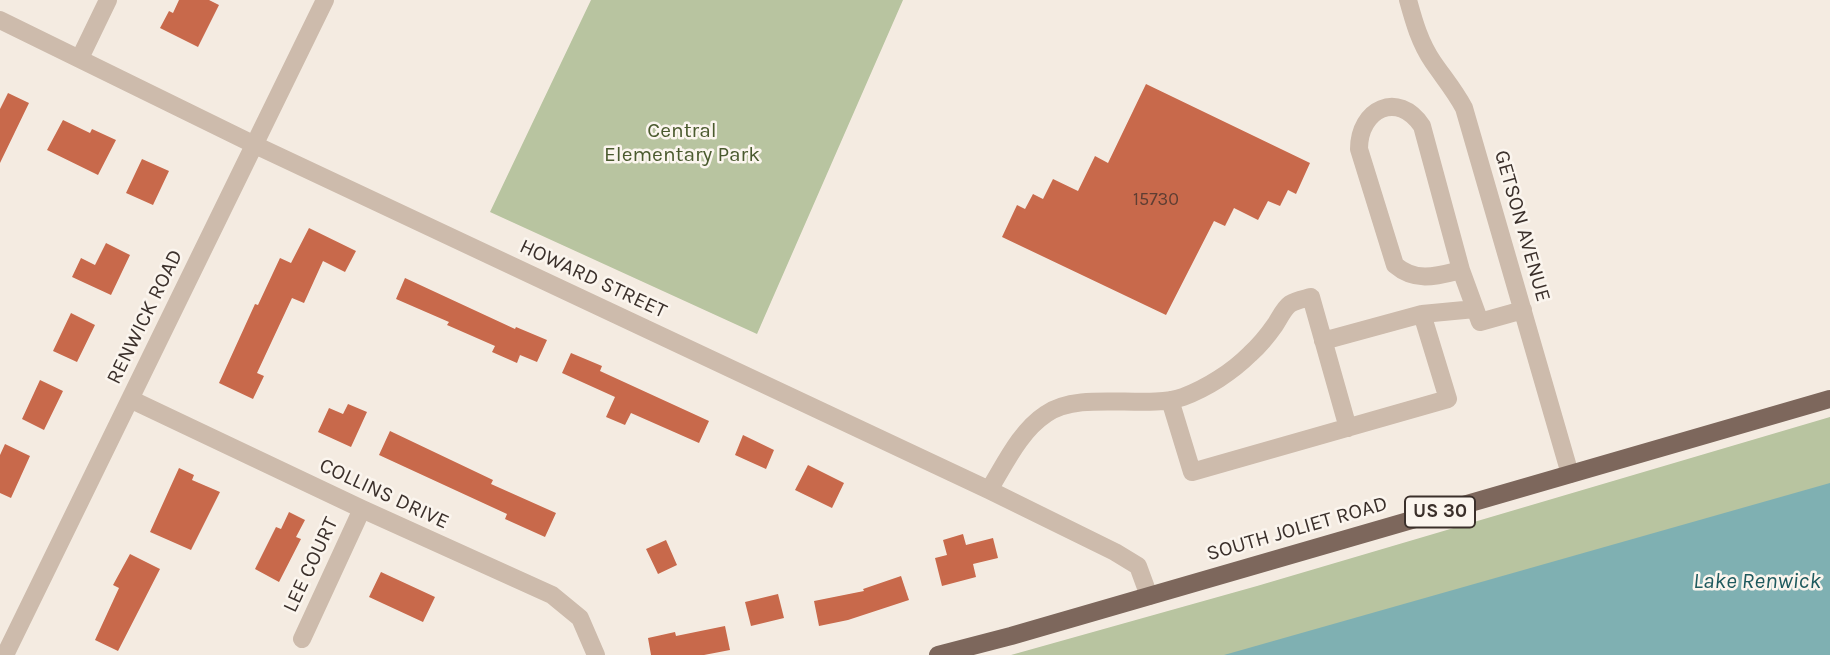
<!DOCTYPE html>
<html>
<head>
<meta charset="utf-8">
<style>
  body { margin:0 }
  canvas { display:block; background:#f4ebe1 }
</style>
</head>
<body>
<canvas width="1830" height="655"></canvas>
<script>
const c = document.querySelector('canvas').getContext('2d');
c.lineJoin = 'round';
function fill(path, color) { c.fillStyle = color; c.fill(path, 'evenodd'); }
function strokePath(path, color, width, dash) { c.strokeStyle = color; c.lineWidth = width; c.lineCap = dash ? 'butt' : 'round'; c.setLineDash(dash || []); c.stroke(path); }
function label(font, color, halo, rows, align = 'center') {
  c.font = font + ' Karla,sans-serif'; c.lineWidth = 5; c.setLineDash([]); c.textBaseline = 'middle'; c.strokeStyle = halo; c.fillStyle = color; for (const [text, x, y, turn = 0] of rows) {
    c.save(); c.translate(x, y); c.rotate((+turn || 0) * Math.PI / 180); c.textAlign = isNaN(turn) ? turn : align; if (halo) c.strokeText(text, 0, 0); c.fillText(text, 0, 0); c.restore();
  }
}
const green = new Path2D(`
  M 591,0 L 903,0 L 757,334 L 490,212 Z
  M 1830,417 L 1830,655 L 1011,655 L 1257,586 Z`);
const water = new Path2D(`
  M 1830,483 L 1830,655 L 1224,655 Z`);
const building = new Path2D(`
  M 179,0 L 209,0 L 219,5 L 198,47 L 160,28 L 169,11 L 173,13 Z
  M 1146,84 L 1310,163 L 1296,194 L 1288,190 L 1280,206 L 1268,201 L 1258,220 L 1234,208 L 1225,226 L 1214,221 L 1166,315 L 1002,237 L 1017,205 L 1025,209 L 1033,194 L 1043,199 L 1053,179 L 1078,191 L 1095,156 L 1108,163 Z
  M 8,93 L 29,103 L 0,163 L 0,109 Z
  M 63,120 L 90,133 L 92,129 L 116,140 L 98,175 L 47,150 Z
  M 142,159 L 169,171 L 153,205 L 126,193 Z
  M 309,228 L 356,251 L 345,272 L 323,261 L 304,303 L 292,298 L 257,373 L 264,376 L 253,399 L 219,383 L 255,304 L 258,305 L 280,258 L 291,263 Z
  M 106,243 L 130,255 L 111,295 L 72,277 L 81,258 L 95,265 Z
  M 405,278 L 515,329 L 516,327 L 547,340 L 537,362 L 520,355 L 517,363 L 492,352 L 495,346 L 447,325 L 449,322 L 396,299 Z
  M 71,313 L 95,325 L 77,362 L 53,351 Z
  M 571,353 L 602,366 L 600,371 L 709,421 L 699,443 L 631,413 L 625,425 L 606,417 L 615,397 L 562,373 Z
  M 40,380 L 63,391 L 44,430 L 22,419 Z
  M 348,404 L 367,412 L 351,447 L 318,432 L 329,408 L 343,414 Z
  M 390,431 L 493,480 L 491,484 L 556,513 L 545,537 L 505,519 L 507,514 L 379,455 Z
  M 743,435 L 774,450 L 766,469 L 735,455 Z
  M 5,444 L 30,456 L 11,498 L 0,493 L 0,455 Z
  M 808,465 L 844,483 L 832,508 L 795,490 Z
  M 179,468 L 194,475 L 192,480 L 220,492 L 191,550 L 150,532 Z
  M 289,512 L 305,520 L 296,537 L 301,539 L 279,582 L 255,569 L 276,527 L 281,529 Z
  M 963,534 L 966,545 L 993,538 L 998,558 L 973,564 L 976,577 L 942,586 L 935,558 L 947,555 L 943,540 Z
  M 666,540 L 677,565 L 658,574 L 646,549 Z
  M 130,554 L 160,569 L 118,651 L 95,640 L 119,588 L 113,585 Z
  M 381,572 L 435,597 L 423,622 L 369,597 Z
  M 901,576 L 909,600 L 848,620 L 819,626 L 814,601 L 864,591 L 863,589 Z
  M 778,594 L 784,618 L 751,626 L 745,602 Z
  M 725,626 L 730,650 L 704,655 L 651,655 L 648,638 L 675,632 L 676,636 Z`);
const minor = new Path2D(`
  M 1408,0 C 1414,22 1420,43 1433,62 C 1444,78 1455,91 1464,108 L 1570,474
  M 0,20 L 255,145 L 989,490 L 1115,552 L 1138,566 L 1149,596
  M 80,58 L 108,0
  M 1461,270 C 1437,276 1416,283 1395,265 L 1359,149 C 1359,109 1398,90 1422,126 L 1461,270 L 1480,322 L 1523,310
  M 1422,314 L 1475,309
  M 130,399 L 362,509 L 552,595 L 580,618 L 596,655
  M 1170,400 L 1192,472 L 1448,399 L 1422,314 L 1323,341
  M 989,490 C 1005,464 1020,431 1046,414 C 1080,390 1146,410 1183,397 C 1207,388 1232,372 1250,354 C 1259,346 1268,335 1275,325 C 1279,319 1284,308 1290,304 C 1296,300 1304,299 1311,297 L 1348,428
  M 302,639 L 362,509
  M 5,655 L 325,0`);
const major = new Path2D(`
  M 938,655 L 1011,636 L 1830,399`);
const numberNames = [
  ["15730",1156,200]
];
const shields = [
  [1440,512,70]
];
const shieldNames = [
  ["US 30",1440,512]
];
const parkNames = [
  ["Central",682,131],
  ["Elementary Park",682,155]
];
const streetNames = [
  ["GETSON AVENUE",1522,226,74],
  ["HOWARD STREET",593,279,25],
  ["RENWICK ROAD",145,317,-64],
  ["COLLINS DRIVE",384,494,25],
  ["SOUTH JOLIET ROAD",1297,529,-16],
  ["LEE COURT",311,565,-65]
];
const waterNames = [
  ["Lake Renwick",1757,581]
];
fill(green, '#b8c4a0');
fill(water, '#7fb0b2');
fill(building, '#c8694b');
strokePath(minor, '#cdbbac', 18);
strokePath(major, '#7d675c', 18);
label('18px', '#5e3e33', null, numberNames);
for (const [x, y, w] of shields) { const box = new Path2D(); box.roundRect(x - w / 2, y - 15.5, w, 31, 5); c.fillStyle = '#fbf5ee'; c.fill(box); strokePath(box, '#3b302b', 2); }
label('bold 19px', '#3b302b', null, shieldNames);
label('21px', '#4a5a2e', '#fbf5ee', parkNames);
label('21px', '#3b302b', '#fbf5ee', streetNames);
label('italic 23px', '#1f5a5e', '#fbf5ee', waterNames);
</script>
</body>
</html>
